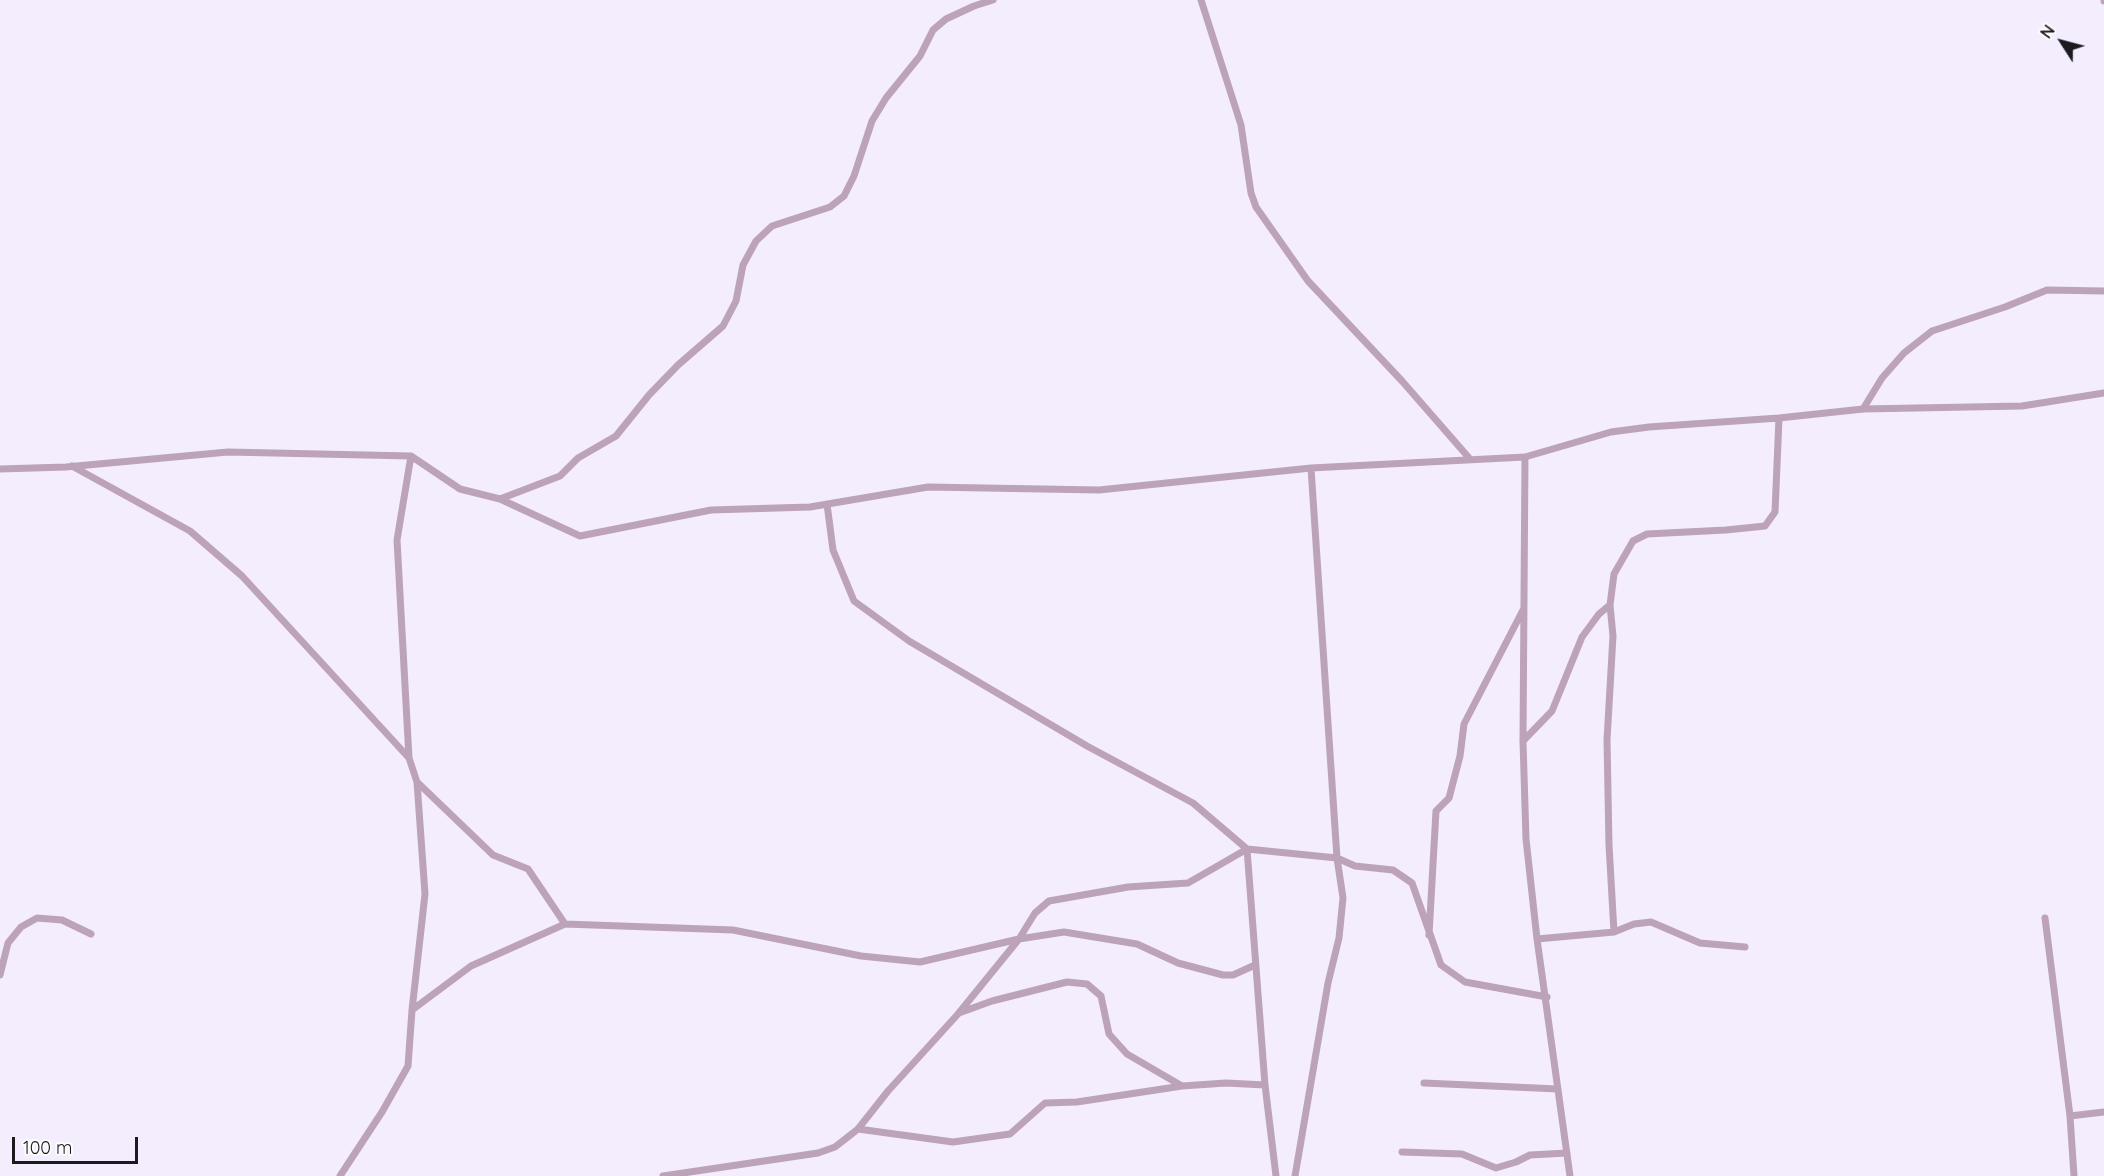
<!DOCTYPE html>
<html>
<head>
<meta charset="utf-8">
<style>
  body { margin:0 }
  #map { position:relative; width:2104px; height:1176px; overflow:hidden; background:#f4edfd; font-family:Quicksand,sans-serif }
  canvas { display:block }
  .north { position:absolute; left:2032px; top:12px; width:60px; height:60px; -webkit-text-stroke:4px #fdfdfd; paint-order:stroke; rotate:306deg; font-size:16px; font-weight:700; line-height:24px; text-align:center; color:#1c1a1f }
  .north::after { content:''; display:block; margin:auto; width:21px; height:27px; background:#1c1a1f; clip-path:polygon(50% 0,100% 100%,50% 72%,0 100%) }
  .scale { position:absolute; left:12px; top:1137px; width:126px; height:27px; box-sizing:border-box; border:3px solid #1c1a1f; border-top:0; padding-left:8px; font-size:18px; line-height:21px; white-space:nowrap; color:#1c1a1f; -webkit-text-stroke:4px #fdfdfd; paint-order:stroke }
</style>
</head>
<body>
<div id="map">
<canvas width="2104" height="1176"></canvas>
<div class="north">N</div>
<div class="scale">100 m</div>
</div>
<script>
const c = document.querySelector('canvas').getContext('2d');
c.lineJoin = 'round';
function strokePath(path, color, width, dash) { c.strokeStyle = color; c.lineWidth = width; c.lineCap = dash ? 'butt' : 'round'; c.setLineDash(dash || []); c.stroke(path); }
const street = new Path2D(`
  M 1201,0 L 1241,125 L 1251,193 L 1256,207 L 1308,281 L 1402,381 L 1470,459
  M 2104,0 L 2104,1
  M 1863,409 L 1882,378 L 1904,353 L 1932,331 L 2005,307 L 2047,290 L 2104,291
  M 411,456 L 397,540 L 409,758 L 417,782 L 493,855 L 528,869 L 565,924 L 733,930 L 861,956 L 920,962 L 1019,939 L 1064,932 L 1137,944 L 1178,963 L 1223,975 L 1233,975 L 1255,965
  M 1525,457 L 1523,741 L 1526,839 L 1537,939 L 1570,1176
  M 72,466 L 190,531 L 242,576 L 409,758
  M 0,469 L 66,467 L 228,452 L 411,456 L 460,489 L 500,499 L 580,536 L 711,510 L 810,507 L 928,487 L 1099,490 L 1311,468 L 1525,457 L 1611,432 L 1649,427 L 1779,418 L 1863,409 L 2022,406 L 2104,393
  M 500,499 L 560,476 L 578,458 L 616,436 L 649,395 L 678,365 L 723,326 L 736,301 L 743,265 L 756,241 L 772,226 L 830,207 L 844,196 L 854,176 L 872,121 L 886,98 L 920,56 L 933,30 L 946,19 L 974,6 L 993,0
  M 1610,605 L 1613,636 L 1607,740 L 1609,845 L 1614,932
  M 1523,741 L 1552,711 L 1582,637 L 1599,614 L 1610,605 L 1614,574 L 1633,541 L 1647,534 L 1726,530 L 1765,526 L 1775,512 L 1779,418
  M 1337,858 L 1355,866 L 1393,870 L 1412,883 L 1441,965 L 1465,982 L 1547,997
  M 2045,918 L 2070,1116
  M 1429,935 L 1436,811 L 1449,798 L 1460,756 L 1464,724 L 1523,610
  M 1537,939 L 1614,932 L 1634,924 L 1651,922 L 1700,943 L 1745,947
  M 0,975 L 8,943 L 21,927 L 37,918 L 62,920 L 91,934
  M 412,1010 L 425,894 L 417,782
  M 959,1013 L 992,1001 L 1067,982 L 1087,984 L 1101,996 L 1109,1034 L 1127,1054 L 1182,1086 L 1226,1083 L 1265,1085
  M 1424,1083 L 1558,1089
  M 858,1129 L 953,1142 L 1010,1134 L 1045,1103 L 1077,1102 L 1182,1086
  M 1402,1152 L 1462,1154 L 1496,1168 L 1516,1162 L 1530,1155 L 1567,1153
  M 340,1176 L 382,1112 L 408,1066 L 412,1010 L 471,966 L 565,924
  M 663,1176 L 818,1153 L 835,1147 L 858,1129 L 888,1091 L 958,1014 L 1019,939 L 1035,913 L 1049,901 L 1128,887 L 1188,883 L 1247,849 L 1193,803 L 1087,746 L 909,641 L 854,601 L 833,550 L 827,504
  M 1276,1176 L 1265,1085 L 1247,849 L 1337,858 L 1311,468
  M 1295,1176 L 1328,983 L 1339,938 L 1343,898 L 1337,858
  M 2074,1176 L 2070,1116 L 2104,1112`);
strokePath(street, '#bda3b8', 7);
</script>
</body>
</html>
